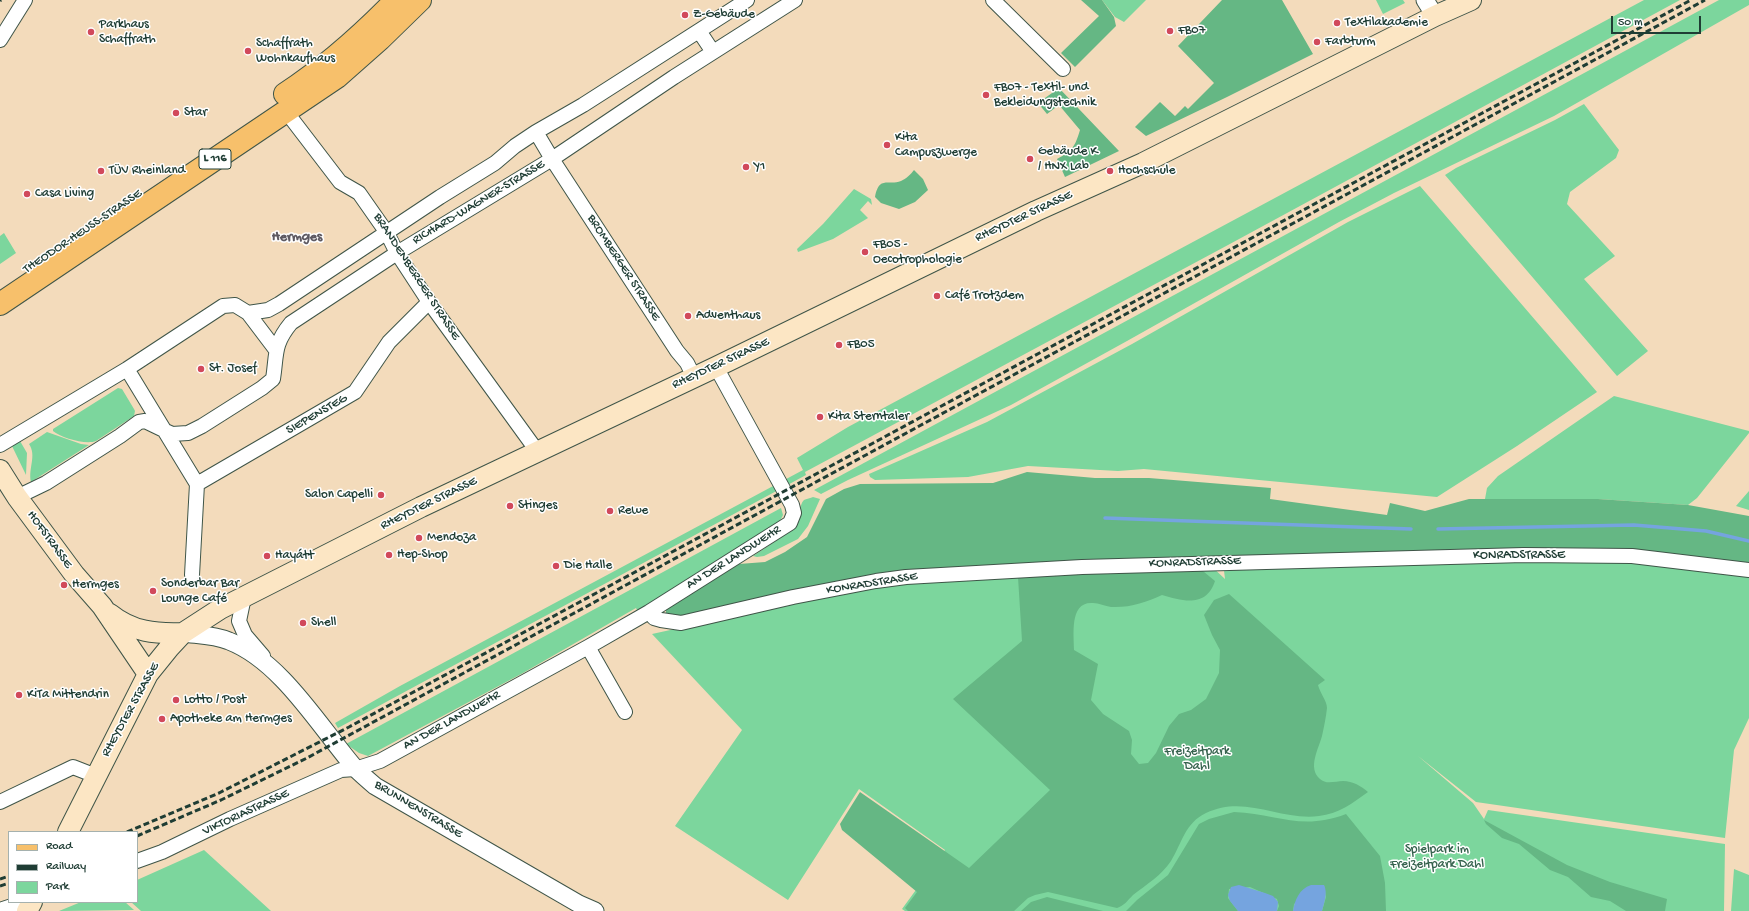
<!DOCTYPE html>
<html>
<head>
<meta charset="utf-8">
<style>
  body { margin:0 }
  #map { position:relative; width:1749px; height:911px; overflow:hidden; background:#f3dbbb; font-family:"Gochi Hand",sans-serif }
  canvas { display:block }
  .legend { position:absolute; left:8px; top:831px; width:130px; height:72px; box-sizing:border-box; background:#fff; border:1px solid #a5b1ae; margin:0; padding:5px 7px; list-style:none; font-size:12px; color:#1f3d34 }
  .legend li { display:flex; align-items:center; gap:8px; height:20px }
  .legend b { width:20px; border:1px solid #a5b1ae }
  .scale { position:absolute; left:1611px; top:16px; width:90px; height:18px; box-sizing:border-box; border:2px solid #1f3d34; border-top:0; padding-left:5px; font-size:12px; line-height:14px; white-space:nowrap; color:#1f3d34; -webkit-text-stroke:3px #fff; paint-order:stroke }
</style>
</head>
<body>
<div id="map">
<canvas width="1749" height="911"></canvas>
<ul class="legend">
<li><b style="height:5px;background:#f7c06b"></b>Road</li>
<li><b style="height:5px;background:#1f3d34"></b>Railway</li>
<li><b style="height:11px;background:#7cd69d"></b>Park</li>
</ul>
<div class="scale">50 m</div>
</div>
<script>
const c = document.querySelector('canvas').getContext('2d');
c.lineJoin = 'round';
function fill(path, color) { c.fillStyle = color; c.fill(path, 'evenodd'); }
function strokePath(path, color, width, dash) { c.strokeStyle = color; c.lineWidth = width; c.lineCap = dash ? 'butt' : 'round'; c.setLineDash(dash || []); c.stroke(path); }
function label(font, color, halo, rows, align = 'center') {
  c.font = font + ' "Gochi Hand",sans-serif'; c.lineWidth = 3; c.setLineDash([]); c.textBaseline = 'middle'; c.strokeStyle = halo; c.fillStyle = color; for (const [text, x, y, turn = 0] of rows) {
    c.save(); c.translate(x, y); c.rotate((+turn || 0) * Math.PI / 180); c.textAlign = isNaN(turn) ? turn : align; if (halo) c.strokeText(text, 0, 0); c.fillText(text, 0, 0); c.restore();
  }
}
const green = new Path2D(`
  M 1102,0 L 1146,0 L 1124,22 L 1115,17 Z
  M 1376,0 L 1403,0 L 1405,3 L 1383,14 Z
  M 1644,0 L 1680,0 L 1228,245 L 805,472 L 806,475 L 338,728 L 335,723 L 400,686 L 803,470 L 797,458 L 848,427 Z
  M 1719,0 L 1749,0 L 1749,5 L 1554,116 L 1394,193 L 1339,222 L 1127,341 L 1011,405 L 848,480 L 821,494 L 814,490 Z
  M 1584,104 L 1619,150 L 1616,158 L 1570,192 L 1567,204 L 1615,256 L 1584,279 L 1648,351 L 1617,376 L 1445,175 L 1456,168 L 1555,120 Z
  M 1420,186 L 1597,392 L 1517,446 L 1437,497 L 1144,469 L 1118,471 L 1028,466 L 968,477 L 875,480 L 870,477 L 869,474 L 987,422 L 1132,344 L 1348,222 Z
  M 854,189 L 871,199 L 872,205 L 868,201 L 860,210 L 868,218 L 833,239 L 798,252 L 797,249 L 823,224 Z
  M 4,233 L 16,253 L 0,264 L 0,236 Z
  M 118,388 L 122,389 L 134,409 L 135,411 L 134,416 L 96,441 C 86,445 61,438 53,431 L 53,429 Z
  M 1614,396 L 1749,431 L 1749,433 L 1697,498 L 1688,505 L 1598,499 L 1485,499 L 1487,488 L 1498,476 Z
  M 47,432 L 81,444 L 89,445 L 31,482 C 28,468 37,456 29,444 Z
  M 20,441 L 27,453 L 26,475 L 12,446 Z
  M 1749,491 L 1749,510 L 1736,506 Z
  M 813,497 L 820,499 L 808,526 L 798,539 L 764,556 L 757,557 L 753,556 L 792,530 C 800,521 799,504 804,500 C 806,499 811,498 813,497 Z
  M 781,508 L 783,515 L 780,521 L 638,612 L 636,608 L 523,673 L 368,756 L 359,753 L 346,744 Z
  M 1223,562 L 1667,562 L 1749,574 L 1749,718 L 1734,750 L 1725,838 L 1476,802 L 1418,756 L 1473,803 L 1484,819 L 1488,810 L 1725,844 L 1724,911 L 905,911 L 902,909 L 945,850 L 859,789 L 788,900 L 675,826 L 742,730 L 652,634 L 881,584 L 1209,564 L 1225,579 Z
  M 204,850 L 271,911 L 141,911 L 131,902 L 137,902 L 137,880 Z
  M 1734,869 L 1749,875 L 1749,911 L 1731,911 Z
  M 81,902 L 125,902 L 134,910 L 59,911 Z`);
const forest = new Path2D(`
  M 1081,0 L 1102,0 L 1114,17 L 1116,26 L 1075,67 L 1061,53 L 1099,16 Z
  M 1222,0 L 1282,0 L 1313,54 L 1227,97 L 1146,136 L 1135,127 L 1160,102 L 1175,116 L 1185,106 L 1188,109 L 1214,83 L 1178,46 Z
  M 1059,88 L 1119,151 L 1065,177 L 1057,159 C 1072,151 1075,147 1080,130 L 1059,105 L 1047,114 L 1038,103 Z
  M 914,170 L 923,179 L 928,190 L 915,202 L 899,209 L 881,203 L 875,197 C 879,175 889,186 901,181 C 906,179 911,174 914,170 Z
  M 1027,472 L 1095,478 L 1149,478 L 1271,488 L 1270,499 L 1387,515 L 1390,503 L 1425,511 L 1469,499 L 1598,499 L 1688,505 L 1749,516 L 1749,567 L 1679,557 L 937,572 L 675,620 L 666,614 L 666,609 L 673,604 L 739,564 L 765,562 L 785,552 L 807,537 L 826,499 L 844,489 L 860,484 L 993,483 Z
  M 1198,567 L 1215,581 C 1206,608 1183,601 1162,595 C 1146,602 1130,608 1111,607 C 1105,606 1099,603 1093,603 C 1069,601 1074,635 1074,650 L 1098,664 L 1091,700 L 1103,714 L 1129,731 L 1132,740 L 1131,754 L 1139,764 L 1148,763 L 1156,753 L 1169,726 L 1179,714 L 1191,710 L 1206,699 L 1219,673 L 1220,650 L 1212,635 L 1204,615 L 1214,600 L 1229,594 L 1325,680 L 1318,685 C 1320,693 1327,701 1327,708 C 1326,717 1324,727 1322,736 C 1319,748 1307,768 1320,779 C 1326,785 1336,781 1343,781 C 1353,781 1361,786 1368,792 C 1353,803 1338,814 1319,816 C 1280,821 1245,794 1206,813 C 1185,823 1182,843 1171,861 C 1161,876 1147,884 1133,895 C 1128,900 1124,906 1117,908 L 1048,892 L 1035,895 L 1028,898 L 1014,911 L 908,911 L 905,908 L 917,892 L 842,830 L 840,824 L 860,792 L 969,868 L 1050,790 L 953,699 L 1022,641 L 1018,577 Z
  M 1234,812 C 1277,814 1302,831 1346,814 L 1380,856 L 1385,883 L 1386,911 L 1322,911 L 1326,897 L 1324,885 L 1316,886 L 1294,904 L 1293,911 L 1277,911 L 1279,906 L 1277,899 L 1250,887 L 1229,889 L 1228,898 L 1238,911 L 1126,911 L 1137,900 L 1168,875 L 1199,824 L 1209,819 Z
  M 1484,820 L 1567,865 L 1610,882 L 1667,899 L 1665,911 L 1626,911 L 1610,901 L 1591,897 L 1568,877 L 1550,870 L 1519,844 L 1502,838 L 1486,824 Z
  M 1047,897 L 1103,911 L 1021,911 L 1031,902 Z`);
const water = new Path2D(`
  M 1239,885 L 1265,893 L 1273,896 L 1278,902 L 1277,911 L 1238,911 L 1230,901 L 1228,895 L 1231,887 Z
  M 1311,885 L 1324,885 C 1328,893 1324,903 1322,911 L 1293,911 C 1295,900 1299,889 1311,885 Z`);
const stream = new Path2D(`
  M 1105,518 L 1411,529
  M 1438,529 L 1634,525 L 1706,531 L 1749,541`);
const minor = new Path2D(`
  M 993,0 L 1063,69
  M 699,31 L 713,52
  M 0,40 L 25,0
  M 291,104 L 287,111 L 291,118 L 340,182 L 359,193 L 387,233 L 397,253 L 429,302 L 537,451
  M 536,132 L 552,159 L 677,351 L 687,363 L 694,377
  M 248,313 L 268,310 L 279,304 L 440,197 L 495,163 L 515,146 L 536,132 L 583,105 L 747,0
  M 127,369 L 197,484 L 192,575
  M 0,445 L 127,369 L 223,306 L 235,305 L 248,313 L 276,350
  M 197,484 L 355,392 L 389,342 L 429,302
  M 17,497 L 46,483 L 120,436 L 139,422 L 145,421 L 172,434 L 188,433 L 202,426 L 262,388 L 273,379 C 277,354 273,345 291,323 L 397,253 L 552,159 L 674,77 L 795,0
  M 244,597 L 239,621 L 245,635 L 263,656
  M 649,612 L 654,618 L 661,620 L 681,623 L 793,597 L 876,581 L 906,577 L 1082,567 L 1524,555 L 1632,556 L 1749,570
  M 588,647 L 625,712
  M 0,802 L 73,767 L 96,776
  M 137,861 L 162,852 L 230,819 L 341,770 L 355,769 L 380,761 L 588,647 L 649,612 L 790,523 L 794,513 L 792,505 L 716,367
  M 0,910 L 24,902`);
const tertiary = new Path2D(`
  M 1425,0 L 1435,16
  M 183,633 C 198,635 215,635 229,641 C 281,661 319,726 355,768 C 361,774 368,780 375,786 L 579,904 L 595,911`);
const secondary = new Path2D(`
  M 0,470 L 17,497 L 74,574 L 102,606 L 148,674
  M 110,614 C 132,632 156,634 183,633
  M 68,832 L 148,674 L 169,648 L 183,633 L 220,609 L 421,507 L 716,367 L 1036,211 L 1143,163 L 1435,16 L 1471,0
  M 27,911 L 32,902`);
const primary = new Path2D(`
  M 285,94 C 326,67 362,35 396,0
  M 0,304 L 337,77 L 380,39 L 420,0`);
const rail = new Path2D(`
  M 0,1 L 1,0
  M 127,832 L 219,793 L 349,727 L 1691,0
  M 137,836 L 221,800 L 307,758 L 1705,0
  M 0,879 L 9,876
  M 0,886 L 9,883`);
const markers = [
  [685,15,4,"#d1495b"],
  [1337,23,4,"#d1495b"],
  [1170,31,4,"#d1495b"],
  [91,32,4,"#d1495b"],
  [1317,42,4,"#d1495b"],
  [248,51,4,"#d1495b"],
  [986,95,4,"#d1495b"],
  [176,113,4,"#d1495b"],
  [887,145,4,"#d1495b"],
  [1030,159,4,"#d1495b"],
  [746,167,4,"#d1495b"],
  [101,171,4,"#d1495b"],
  [1110,171,4,"#d1495b"],
  [27,194,4,"#d1495b"],
  [865,252,4,"#d1495b"],
  [937,296,4,"#d1495b"],
  [688,316,4,"#d1495b"],
  [839,345,4,"#d1495b"],
  [201,369,4,"#d1495b"],
  [820,417,4,"#d1495b"],
  [381,495,4,"#d1495b"],
  [510,506,4,"#d1495b"],
  [610,511,4,"#d1495b"],
  [419,538,4,"#d1495b"],
  [389,555,4,"#d1495b"],
  [267,556,4,"#d1495b"],
  [556,566,4,"#d1495b"],
  [64,585,4,"#d1495b"],
  [153,591,4,"#d1495b"],
  [303,623,4,"#d1495b"],
  [19,695,4,"#d1495b"],
  [176,700,4,"#d1495b"],
  [162,719,4,"#d1495b"]
];
const shields = [
  [215,159,32]
];
const shieldNames = [
  ["L 116",215,159]
];
const poiNames = [
  ["Z-Gebäude",693,15],
  ["Textilakademie",1345,23],
  ["Parkhaus",99,25],
  ["Schaffrath",99,40],
  ["FB07",1178,31],
  ["Farbturm",1325,42],
  ["Schaffrath",256,44],
  ["Wohnkaufhaus",256,59],
  ["FB07 - Textil- und",994,88],
  ["Bekleidungstechnik",994,103],
  ["Star",184,113],
  ["Kita",895,138],
  ["Campuszwerge",895,153],
  ["Gebäude K",1038,152],
  ["/ HNX Lab",1038,167],
  ["Y1",754,167],
  ["TÜV Rheinland",109,171],
  ["Hochschule",1118,171],
  ["Casa Living",35,194],
  ["FB05 -",873,245],
  ["Oecotrophologie",873,260],
  ["Café Trotzdem",945,296],
  ["Adventhaus",696,316],
  ["FB05",847,345],
  ["St. Josef",209,369],
  ["Kita Sterntaler",828,417],
  ["Salon Capelli",373,495,"right"],
  ["Stinges",518,506],
  ["Rewe",618,511],
  ["Mendoza",427,538],
  ["Hep-Shop",397,555],
  ["Hayátt",275,556],
  ["Die Halle",564,566],
  ["Sonderbar Bar",161,584],
  ["Lounge Café",161,599],
  ["Hermges",72,585],
  ["Shell",311,623],
  ["KiTa Mittendrin",27,695],
  ["Lotto / Post",184,700],
  ["Apotheke am Hermges",170,719]
];
const streetNames = [
  ["RICHARD-WAGNER-STRASSE",479,203,-31],
  ["RHEYDTER STRASSE",1024,217,-25],
  ["THEODOR-HEUSS-STRASSE",83,232,-34],
  ["BROMBERGER STRASSE",623,268,57],
  ["BRANDENBERGER STRASSE",416,277,57],
  ["RHEYDTER STRASSE",721,364,-25],
  ["SIEPENSTEG",317,415,-30],
  ["RHEYDTER STRASSE",429,504,-26],
  ["HOFSTRASSE",49,540,54],
  ["KONRADSTRASSE",1519,556],
  ["AN DER LANDWEHR",734,558,-32],
  ["KONRADSTRASSE",1195,563,-2],
  ["KONRADSTRASSE",872,584,-9],
  ["RHEYDTER STRASSE",131,710,-61],
  ["AN DER LANDWEHR",452,721,-29],
  ["BRUNNENSTRASSE",418,810,31],
  ["VIKTORIASTRASSE",246,813,-25]
];
const parkNames = [
  ["Freizeitpark",1197,752],
  ["Dahl",1197,767],
  ["Spielpark im",1437,850],
  ["Freizeitpark Dahl",1437,865]
];
const neighbourhoodNames = [
  ["Hermges",297,238]
];
fill(green, '#7cd69d');
fill(forest, '#65b784');
fill(water, '#75a4df');
strokePath(stream, '#75a4df', 3.5);
strokePath(minor, '#3f5548', 16);
strokePath(tertiary, '#3f5548', 19);
strokePath(secondary, '#3f5548', 22);
strokePath(primary, '#3f5548', 24);
strokePath(minor, '#fff', 14);
strokePath(tertiary, '#fff', 17);
strokePath(secondary, '#fce6c4', 20);
strokePath(primary, '#f7c06b', 22);
strokePath(rail, '#1f3d34', 3, [6, 3]);
for (const [x, y, r, color] of markers) { const dot = new Path2D(); dot.arc(x, y, r, 0, 2 * Math.PI); c.fillStyle = color; c.fill(dot); strokePath(dot, '#fff', 1.5); }
for (const [x, y, w] of shields) { const box = new Path2D(); box.roundRect(x - w / 2, y - 10, w, 20, 3); c.fillStyle = '#fff'; c.fill(box); strokePath(box, '#1f3d34', 1); }
label('bold 12px', '#1f3d34', null, shieldNames);
label('13px', '#1f3d34', '#fff', poiNames, 'left');
label('13px', '#1f3d34', '#fff', streetNames);
label('13px', '#36634e', '#fff', parkNames);
label('bold 14px', '#5e5a62', '#fff', neighbourhoodNames);
</script>
</body>
</html>
